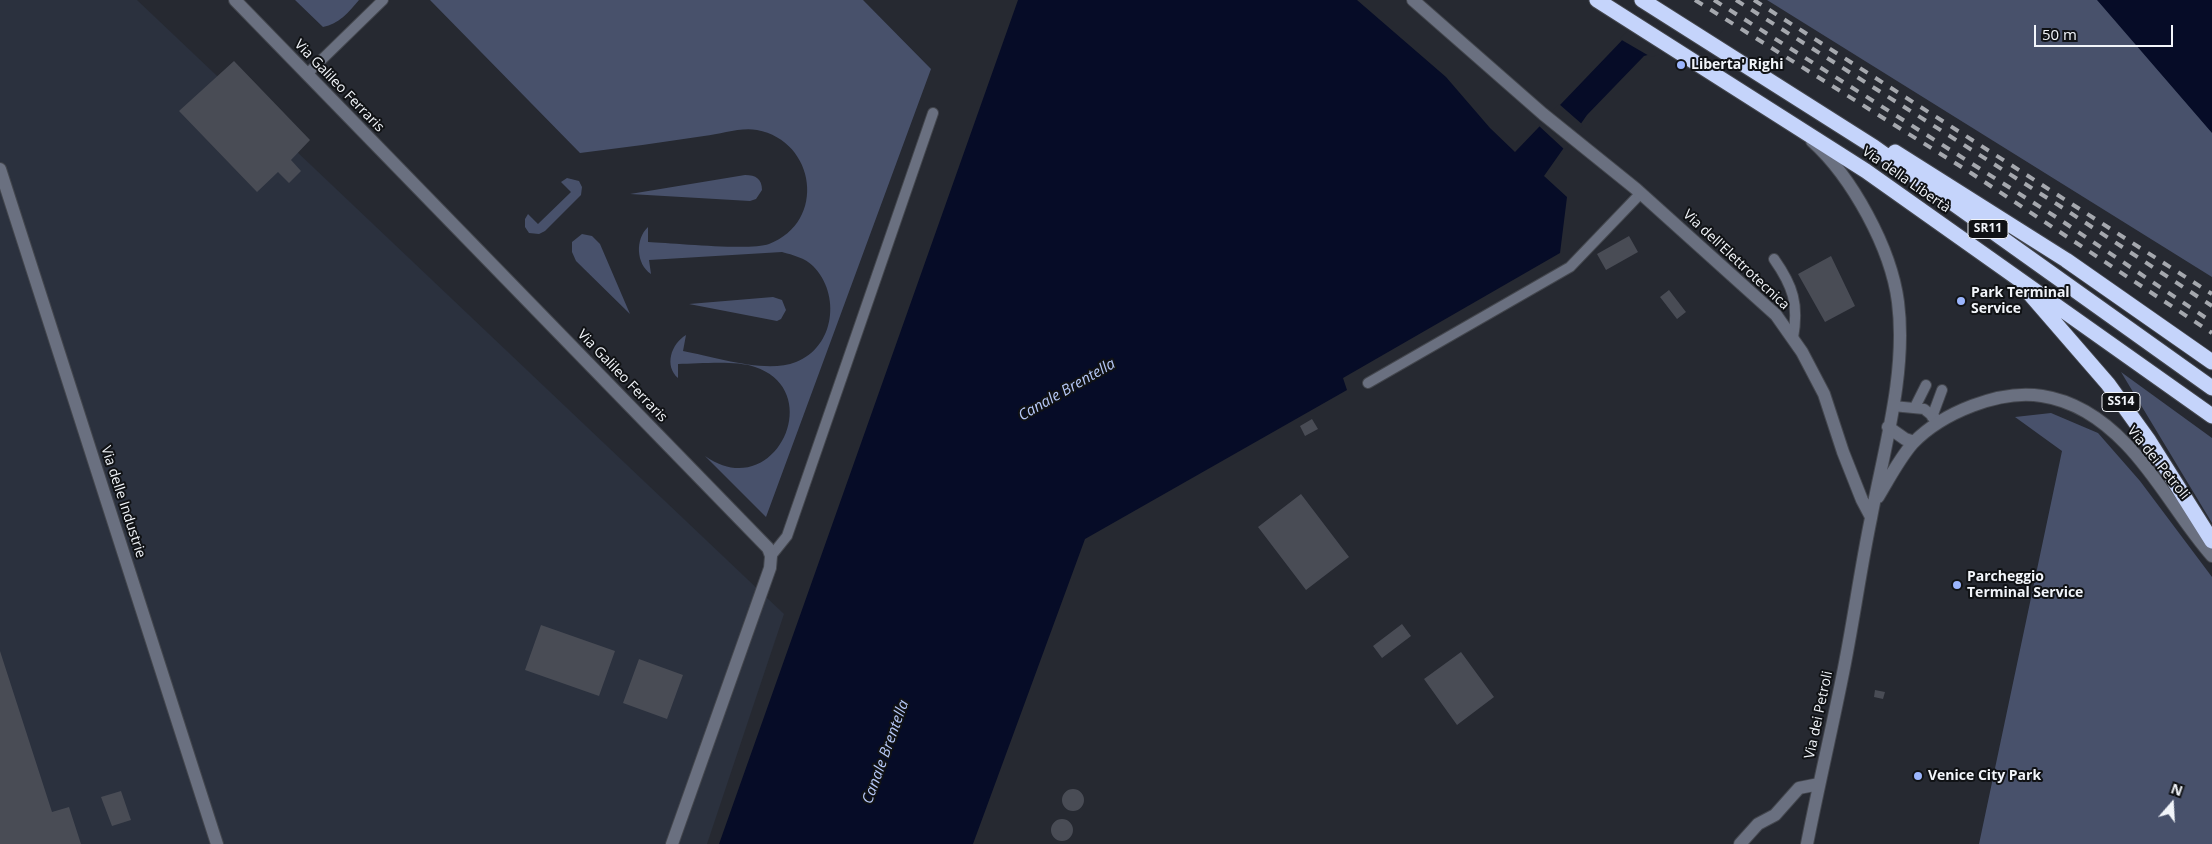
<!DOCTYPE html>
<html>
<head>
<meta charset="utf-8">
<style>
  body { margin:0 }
  #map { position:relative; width:2212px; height:844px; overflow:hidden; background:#262931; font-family:"Open Sans",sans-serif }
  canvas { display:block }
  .north { position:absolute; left:2147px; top:779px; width:50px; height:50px; -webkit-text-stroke:4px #101215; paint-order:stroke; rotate:19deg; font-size:14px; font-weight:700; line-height:20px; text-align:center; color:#f2f5fa }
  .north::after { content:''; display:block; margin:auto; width:18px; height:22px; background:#f2f5fa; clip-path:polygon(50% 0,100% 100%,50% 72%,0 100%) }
  .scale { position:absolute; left:2034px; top:25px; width:139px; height:22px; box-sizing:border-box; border:2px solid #f2f5fa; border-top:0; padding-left:6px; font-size:15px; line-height:18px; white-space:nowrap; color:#f2f5fa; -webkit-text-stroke:4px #101215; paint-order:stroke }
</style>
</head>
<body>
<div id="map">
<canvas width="2212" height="844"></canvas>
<div class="north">N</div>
<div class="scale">50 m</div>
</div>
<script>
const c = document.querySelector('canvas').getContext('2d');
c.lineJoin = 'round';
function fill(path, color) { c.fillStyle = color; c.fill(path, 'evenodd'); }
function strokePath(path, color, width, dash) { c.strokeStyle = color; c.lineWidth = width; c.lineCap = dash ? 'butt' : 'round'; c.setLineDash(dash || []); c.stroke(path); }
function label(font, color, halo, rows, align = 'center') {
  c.font = font + ' "Open Sans",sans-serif'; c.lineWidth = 4; c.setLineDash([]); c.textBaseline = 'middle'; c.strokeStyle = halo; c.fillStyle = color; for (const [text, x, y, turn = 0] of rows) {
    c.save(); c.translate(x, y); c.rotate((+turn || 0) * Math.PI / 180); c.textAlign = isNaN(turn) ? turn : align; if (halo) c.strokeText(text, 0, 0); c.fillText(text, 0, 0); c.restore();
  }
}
const built = new Path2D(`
  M 0,0 L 137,0 L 784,614 L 707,844 L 0,844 Z`);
const green = new Path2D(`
  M 295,0 L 359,0 C 348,13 339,24 323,27 Z
  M 430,0 L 863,0 L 931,69 L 766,517 L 705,456 C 774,505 828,391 755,367 C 734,360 700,364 678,364 L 678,378 C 664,366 671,344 686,335 L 683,351 C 715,357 766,374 796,362 C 835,347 841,294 813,266 C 805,258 793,255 782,252 L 649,260 L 651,274 C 636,264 635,239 648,227 L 648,242 C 673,243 750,251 769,244 C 827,222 816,141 757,130 C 741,127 721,134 704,136 C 663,142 622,148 580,153 Z
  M 1767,0 L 2098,0 L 2212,132 L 2212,277 Z
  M 745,175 C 756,175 762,179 762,190 L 756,199 L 750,201 L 630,194 Z
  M 567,178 L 579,181 L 582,187 L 581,195 L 545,231 L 539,234 L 529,233 L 525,227 L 525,219 L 528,214 L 538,224 L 571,192 L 561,182 Z
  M 582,234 L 592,236 L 600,244 L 630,314 L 576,261 L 572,252 L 572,242 Z
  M 773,297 L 782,300 L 786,310 L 781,319 L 777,321 L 689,304 Z
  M 2121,372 L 2212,438 L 2212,523 Z
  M 2051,413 L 2098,433 L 2140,481 L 2212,577 L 2212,844 L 1979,844 L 2062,451 L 2015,417 Z`);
const water = new Path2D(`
  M 1018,0 L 1357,0 L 1446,77 L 1490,128 L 1515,152 L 1629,33 L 1716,36 L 1644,56 L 1587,115 L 1544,176 L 1567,197 L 1560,253 L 1343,378 L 1347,390 L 1085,539 L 973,844 L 719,844 Z
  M 2097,0 L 2212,0 L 2212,133 Z`);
const pier = new Path2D(`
  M 1621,0 L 1746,0 L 1717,38 L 1651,57 L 1620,39 L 1627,31 L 1628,17 Z
  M 1559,104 L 1583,125 L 1565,150 L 1538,125 Z`);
const building = new Path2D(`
  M 234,61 L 310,140 L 291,160 L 301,171 L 289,183 L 278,172 L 257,192 L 179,111 Z
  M 1629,236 L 1638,252 L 1606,270 L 1597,254 Z
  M 1831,256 L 1855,306 L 1825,322 L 1798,274 Z
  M 1669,290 L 1686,312 L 1677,319 L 1660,297 Z
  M 1312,419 L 1318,429 L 1305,436 L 1300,426 Z
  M 1301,494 L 1349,557 L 1306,590 L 1258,527 Z
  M 1402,624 L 1411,636 L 1382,658 L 1373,646 Z
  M 541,625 L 615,651 L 599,696 L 525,670 Z
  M 0,651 L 52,812 L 69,807 L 81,844 L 0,844 Z
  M 1461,652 L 1494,697 L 1457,725 L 1424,679 Z
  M 639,659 L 683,675 L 667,719 L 623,703 Z
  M 1875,690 L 1885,692 L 1883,699 L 1874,697 Z
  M1062 800a11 11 0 1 1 22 0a11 11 0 1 1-22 0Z
  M 121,791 L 131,820 L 112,826 L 101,797 Z
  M1051 830a11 11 0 1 1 22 0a11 11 0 1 1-22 0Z`);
const lane = new Path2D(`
  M 307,74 L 383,0
  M 1774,259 C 1793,286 1799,304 1793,338
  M 1368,383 L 1570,267 L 1641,193
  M 1893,406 L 1924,409 L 1940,422
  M 1915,407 L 1926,385
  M 1932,417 L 1942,390
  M 771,556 L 787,536 L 933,113`);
const street = new Path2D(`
  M 235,0 L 768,548 L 771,556 L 770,568 L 672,844
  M 1413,0 L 1543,114 L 1636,189 L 1776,315 L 1802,352 L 1824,394 L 1843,452 L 1862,500 L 1871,517
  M 0,169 L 217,844
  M 1888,427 L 1905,439 L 1914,442
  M 1878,497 C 1889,479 1899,459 1913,443 C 1942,413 2000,389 2042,396 C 2075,401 2104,421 2126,444 C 2159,478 2181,521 2212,556
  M 1740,844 L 1758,824 L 1775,815 L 1799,788 L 1819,784
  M 1807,844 C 1818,788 1831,733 1842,678 C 1853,625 1860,571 1871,518 C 1884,449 1907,372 1898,302 C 1891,248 1852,177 1812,141`);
const highway = new Path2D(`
  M 1597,0 L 1866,171 L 2212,416
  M 1642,0 L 1874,147 L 2212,388
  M 1895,152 L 2066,260 L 2212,362
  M 2030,294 L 2108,384 L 2149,441 L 2212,541`);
const rail = new Path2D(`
  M 1695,0 L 1971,173 L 2212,333
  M 1714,0 L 2056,217 L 2212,322
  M 1736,0 L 2063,208 L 2212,306
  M 1754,0 L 2212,294`);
const markers = [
  [1681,65,5,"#9bb5fd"],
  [1961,301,5,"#9bb5fd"],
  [1957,585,5,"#9bb5fd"],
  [1918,776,5,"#9bb5fd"]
];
const shields = [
  [1988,229,40],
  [2121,402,38]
];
const shieldNames = [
  ["SR11",1988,229],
  ["SS14",2121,402]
];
const poiNames = [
  ["Liberta' Righi",1691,65],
  ["Park Terminal",1971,293],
  ["Service",1971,309],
  ["Parcheggio",1967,577],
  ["Terminal Service",1967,593],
  ["Venice City Park",1928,776]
];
const streetNames = [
  ["Via Galileo Ferraris",339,86,46],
  ["Via della Libertà",1906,180,35],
  ["Via dell'Elettrotecnica",1736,260,43],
  ["Via Galileo Ferraris",622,376,46],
  ["Via dei Petroli",2158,463,51],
  ["Via delle Industrie",123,502,72],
  ["Via dei Petroli",1819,715,-78]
];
const waterNames = [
  ["Canale Brentella",1067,390,-30],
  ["Canale Brentella",886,752,-70]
];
fill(built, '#2b313e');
fill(green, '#48516b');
fill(water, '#060c27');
fill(pier, '#262931');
fill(building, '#494c55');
strokePath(lane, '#43464d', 12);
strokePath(street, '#43464d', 14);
strokePath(highway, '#43464d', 17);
strokePath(lane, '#6a7080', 10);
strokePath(street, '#6a7080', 12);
strokePath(highway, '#c5d4fb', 15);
strokePath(rail, '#a5a8ae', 4, [9, 9]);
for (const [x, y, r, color] of markers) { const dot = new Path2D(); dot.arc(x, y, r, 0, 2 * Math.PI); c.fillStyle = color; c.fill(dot); strokePath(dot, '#101215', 2); }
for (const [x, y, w] of shields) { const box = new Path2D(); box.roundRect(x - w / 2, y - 9.5, w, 19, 4); c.fillStyle = '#101215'; c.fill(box); strokePath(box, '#f2f5fa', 1); }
label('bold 12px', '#f2f5fa', null, shieldNames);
label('bold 14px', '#f2f5fa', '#101215', poiNames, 'left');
label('14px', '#f2f5fa', '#101215', streetNames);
label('italic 15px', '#b6c8f7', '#101215', waterNames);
</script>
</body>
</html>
